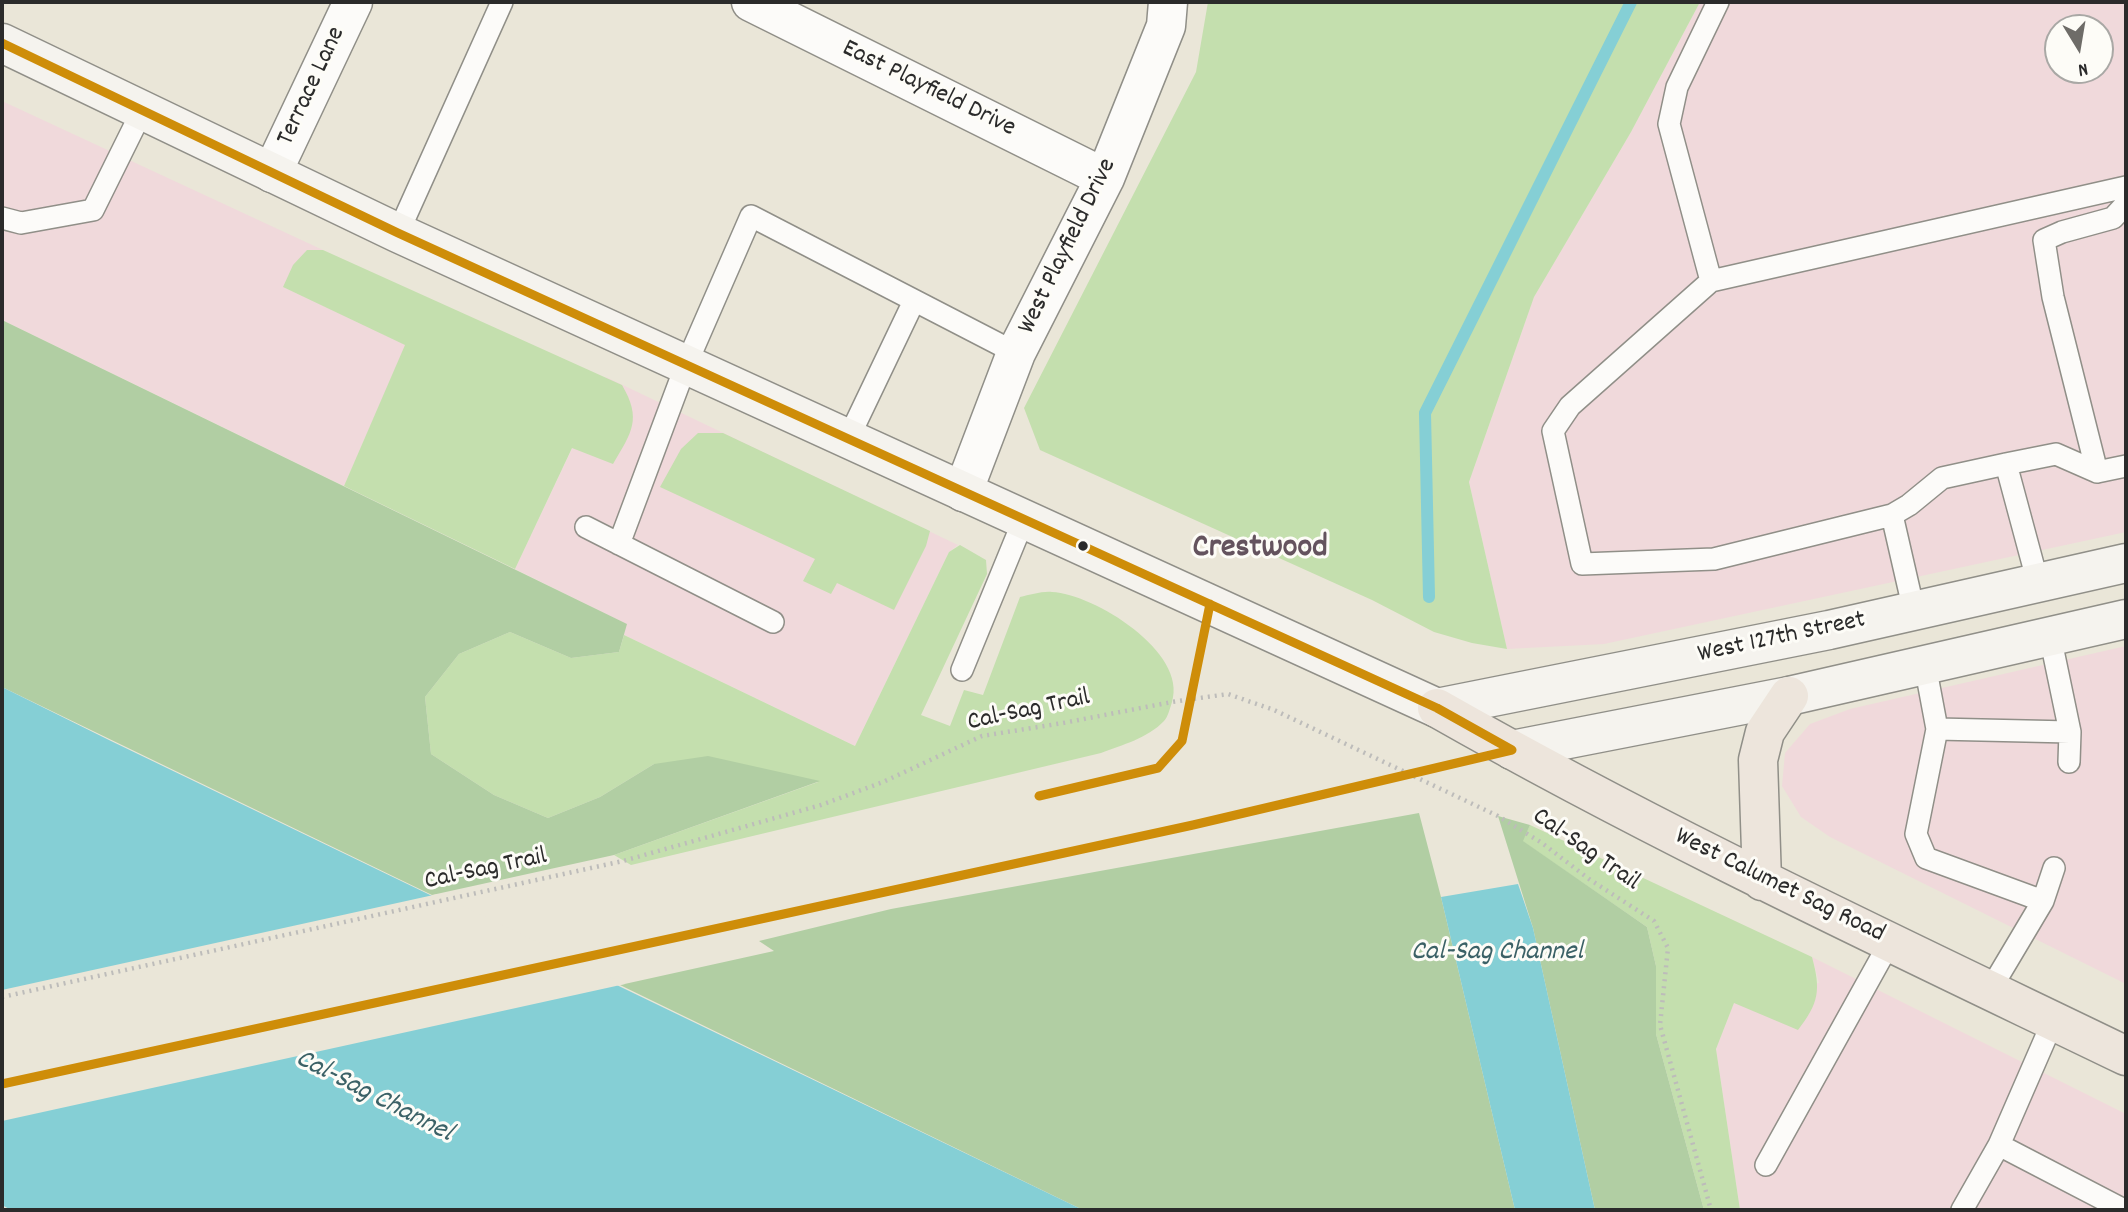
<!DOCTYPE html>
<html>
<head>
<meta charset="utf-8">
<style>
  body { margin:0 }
  #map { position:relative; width:2128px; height:1212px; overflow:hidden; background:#eae6d8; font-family:Dekko,sans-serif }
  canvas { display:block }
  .frame { position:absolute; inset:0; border:4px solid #2b2b2b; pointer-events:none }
  .north { position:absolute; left:2044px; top:14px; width:70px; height:70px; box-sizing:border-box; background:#fdfcf7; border:2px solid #a9a8a5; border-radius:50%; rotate:169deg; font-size:19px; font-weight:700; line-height:28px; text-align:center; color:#2b2b2b }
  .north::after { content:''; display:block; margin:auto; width:24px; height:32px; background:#6e6c68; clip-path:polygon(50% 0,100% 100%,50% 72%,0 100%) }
</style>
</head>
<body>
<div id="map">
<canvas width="2128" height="1212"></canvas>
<div class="frame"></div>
<div class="north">N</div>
</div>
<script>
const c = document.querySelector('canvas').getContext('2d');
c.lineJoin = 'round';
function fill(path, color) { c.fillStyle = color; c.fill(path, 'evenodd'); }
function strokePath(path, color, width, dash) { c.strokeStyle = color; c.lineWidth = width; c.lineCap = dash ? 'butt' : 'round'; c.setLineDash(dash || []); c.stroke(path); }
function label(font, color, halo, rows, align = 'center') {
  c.font = font + ' Dekko,sans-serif'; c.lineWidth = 6; c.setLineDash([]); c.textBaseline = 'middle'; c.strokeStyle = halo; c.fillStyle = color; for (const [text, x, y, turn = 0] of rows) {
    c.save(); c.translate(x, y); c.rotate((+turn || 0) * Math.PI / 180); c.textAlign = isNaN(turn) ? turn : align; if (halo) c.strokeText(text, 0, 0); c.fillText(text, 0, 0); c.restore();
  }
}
const built = new Path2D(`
  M 1700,2 L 2126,2 L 2126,532 L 1604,644 L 1507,649 L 1469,482 L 1534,297 L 1631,132 ZM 2058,28 L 2100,28 L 2100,70 L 2058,70 Z
  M 2,101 L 323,250 L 307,250 L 284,287 L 406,345 L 344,486 L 2,320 Z
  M 606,377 L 958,545 L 949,552 L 855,746 L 624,635 L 626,624 L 515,569 Z
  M 2126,646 L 2126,984 L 1830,837 L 1801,817 L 1782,786 L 1785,753 L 1810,724 L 1850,709 Z
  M 1812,957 L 2126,1114 L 2126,1210 L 1740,1210 L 1716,1049 L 1734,1003 L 1819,983 Z`);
const green = new Path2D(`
  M 1208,2 L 1700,2 L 1631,132 L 1534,297 L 1469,482 L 1507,649 L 1472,643 L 1434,632 L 1372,600 L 1040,450 L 1024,408 L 1196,72 Z
  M 307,250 L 323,250 L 622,385 C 642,419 632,432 613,464 L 572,448 L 515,569 L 344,486 L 405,345 L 283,287 L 293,265 Z
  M 698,433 L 723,433 L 930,531 L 926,546 L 894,610 L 837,583 L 831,594 L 803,581 L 815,559 L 660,487 L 681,449 Z
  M 960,545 L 986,560 L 987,574 L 921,715 L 950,726 L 964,690 L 983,695 L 1020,597 C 1030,595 1042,591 1052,592 C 1094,594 1188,652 1172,702 C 1170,708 1168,717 1164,721 C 1148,738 1122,745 1101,753 L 631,865 L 614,855 L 818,782 L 654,764 L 600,797 L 548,818 L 494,795 L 431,754 L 425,697 L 459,654 L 510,632 L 571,658 L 619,652 L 624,635 L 855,746 L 949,552 Z
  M 1530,825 L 1812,957 C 1821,990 1819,1003 1798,1030 L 1734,1003 L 1716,1049 L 1740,1210 L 1704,1210 L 1656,1034 L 1656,966 L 1647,927 L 1522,841 Z`);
const forest = new Path2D(`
  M 2,320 L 627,624 L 619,652 L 571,658 L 510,632 L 459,654 L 425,697 L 431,754 L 494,795 L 548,818 L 600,797 L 654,764 L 708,756 L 820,781 L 614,855 L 432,895 L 2,687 Z
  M 1419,813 L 1441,897 L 1515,1210 L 1083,1210 L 620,985 L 774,951 L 759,941 L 891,909 Z
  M 1498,816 L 1530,825 L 1523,841 L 1647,927 L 1656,966 L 1656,1034 L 1704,1210 L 1595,1210 L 1533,928 Z`);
const water = new Path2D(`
  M 2,687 L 111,741 L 1083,1210 L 11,1210 L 2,1205 Z
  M 1518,884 L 1533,928 L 1595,1210 L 1515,1210 L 1441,897 Z`);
const pier = new Path2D(`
  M 438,894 L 625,984 L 2,1121 L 2,990 Z`);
const stream = new Path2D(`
  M 1429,597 L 1425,413 L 1631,2`);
const path = new Path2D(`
  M 2,997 L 623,861 L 821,805 L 883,782 L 982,736 L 1063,723 L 1172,702 L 1228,694 L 1274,710 L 1498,816 L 1542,843 L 1589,879 L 1654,921 L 1668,948 L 1660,1025 L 1711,1210`);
const lane = new Path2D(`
  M 2126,187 L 1711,281 L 1570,406 L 1553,431 L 1582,564 L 1714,559 L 1892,515 L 1909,505 L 1942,478 L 2006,464 L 2056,454 L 2097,472 L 2126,466
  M 2,218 L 21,223 L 93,210 L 142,111
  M 398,233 L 502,2
  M 1711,281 L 1669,124 L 1677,87 L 1718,2
  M 848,439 L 914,301
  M 2006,464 L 2038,583
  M 2097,472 L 2053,297 L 2044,240 L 2062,232 L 2113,218 L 2126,204
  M 1892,515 L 1914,611
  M 586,527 L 773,622
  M 619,544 L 686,365 L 751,216 L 1016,353
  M 2050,636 L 2070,732 L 2069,762
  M 1925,665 L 1937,729 L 1916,834 L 1926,858 L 2043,901
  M 962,670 L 1024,519
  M 1937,729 L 2070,732
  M 1990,990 L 2043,901 L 2054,868
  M 1999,1145 L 2124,1210
  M 1766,1165 L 1890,942
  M 1962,1210 L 1999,1145 L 2053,1021`);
const street = new Path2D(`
  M 751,2 L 1105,178
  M 272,173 L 353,2
  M 963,492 L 1016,353 L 1105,178 L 1166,26 L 1168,2`);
const secondary = new Path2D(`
  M 2,43 L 398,233 L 1437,708 L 1829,630 L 2126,563
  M 1512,750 L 1789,696 L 2126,619`);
const primary = new Path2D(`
  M 1437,708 C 1660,835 1894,944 2126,1056
  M 1762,881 L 1758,760 L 1765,732 L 1789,696`);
const bus1 = new Path2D(`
  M 2,43 L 398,233 L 1437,708 L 1512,750
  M 1039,796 L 1158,768 L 1182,741 L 1210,604
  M 2,1084 L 1193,825 L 1512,750`);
const markers = [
  [1083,546,6,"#2b2b2b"]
];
const streetNames = [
  ["Terrace Lane",313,87,-65],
  ["East Playfield Drive",928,90,26],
  ["West Playfield Drive",1069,247,-64],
  ["West 127th Street",1782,639,-12],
  ["Cal-Sag Trail",1029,712,-12],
  ["Cal-Sag Trail",1585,851,35],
  ["Cal-Sag Trail",486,871,-12],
  ["West Calumet Sag Road",1779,887,26]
];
const waterNames = [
  ["Cal-Sag Channel",1497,954],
  ["Cal-Sag Channel",373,1098,27]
];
const districtNames = [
  ["Crestwood",1260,550]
];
fill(built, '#f0d9db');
fill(green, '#c4dfae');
fill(forest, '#b1cea3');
fill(water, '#85cfd5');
fill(pier, '#eae6d8');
strokePath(stream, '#85cfd5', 12);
strokePath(lane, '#908f88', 24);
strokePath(street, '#908f88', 41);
strokePath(secondary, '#908f88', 41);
strokePath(primary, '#908f88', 41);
strokePath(path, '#bdbcba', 4.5, [2, 5]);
strokePath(lane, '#fcfbf9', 21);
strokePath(street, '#fcfbf9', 38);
strokePath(secondary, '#f5f3ee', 38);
strokePath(primary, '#ede5dc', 38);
strokePath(bus1, '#ce8d09', 9);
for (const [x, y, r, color] of markers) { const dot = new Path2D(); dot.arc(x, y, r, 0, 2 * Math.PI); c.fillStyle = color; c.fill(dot); strokePath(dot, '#fdfcf7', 2.5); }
label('26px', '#2b2b2b', '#fdfcf7', streetNames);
label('italic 28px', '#3b6166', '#fdfcf7', waterNames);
label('bold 33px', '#64535e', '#fdfcf7', districtNames);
</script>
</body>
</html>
